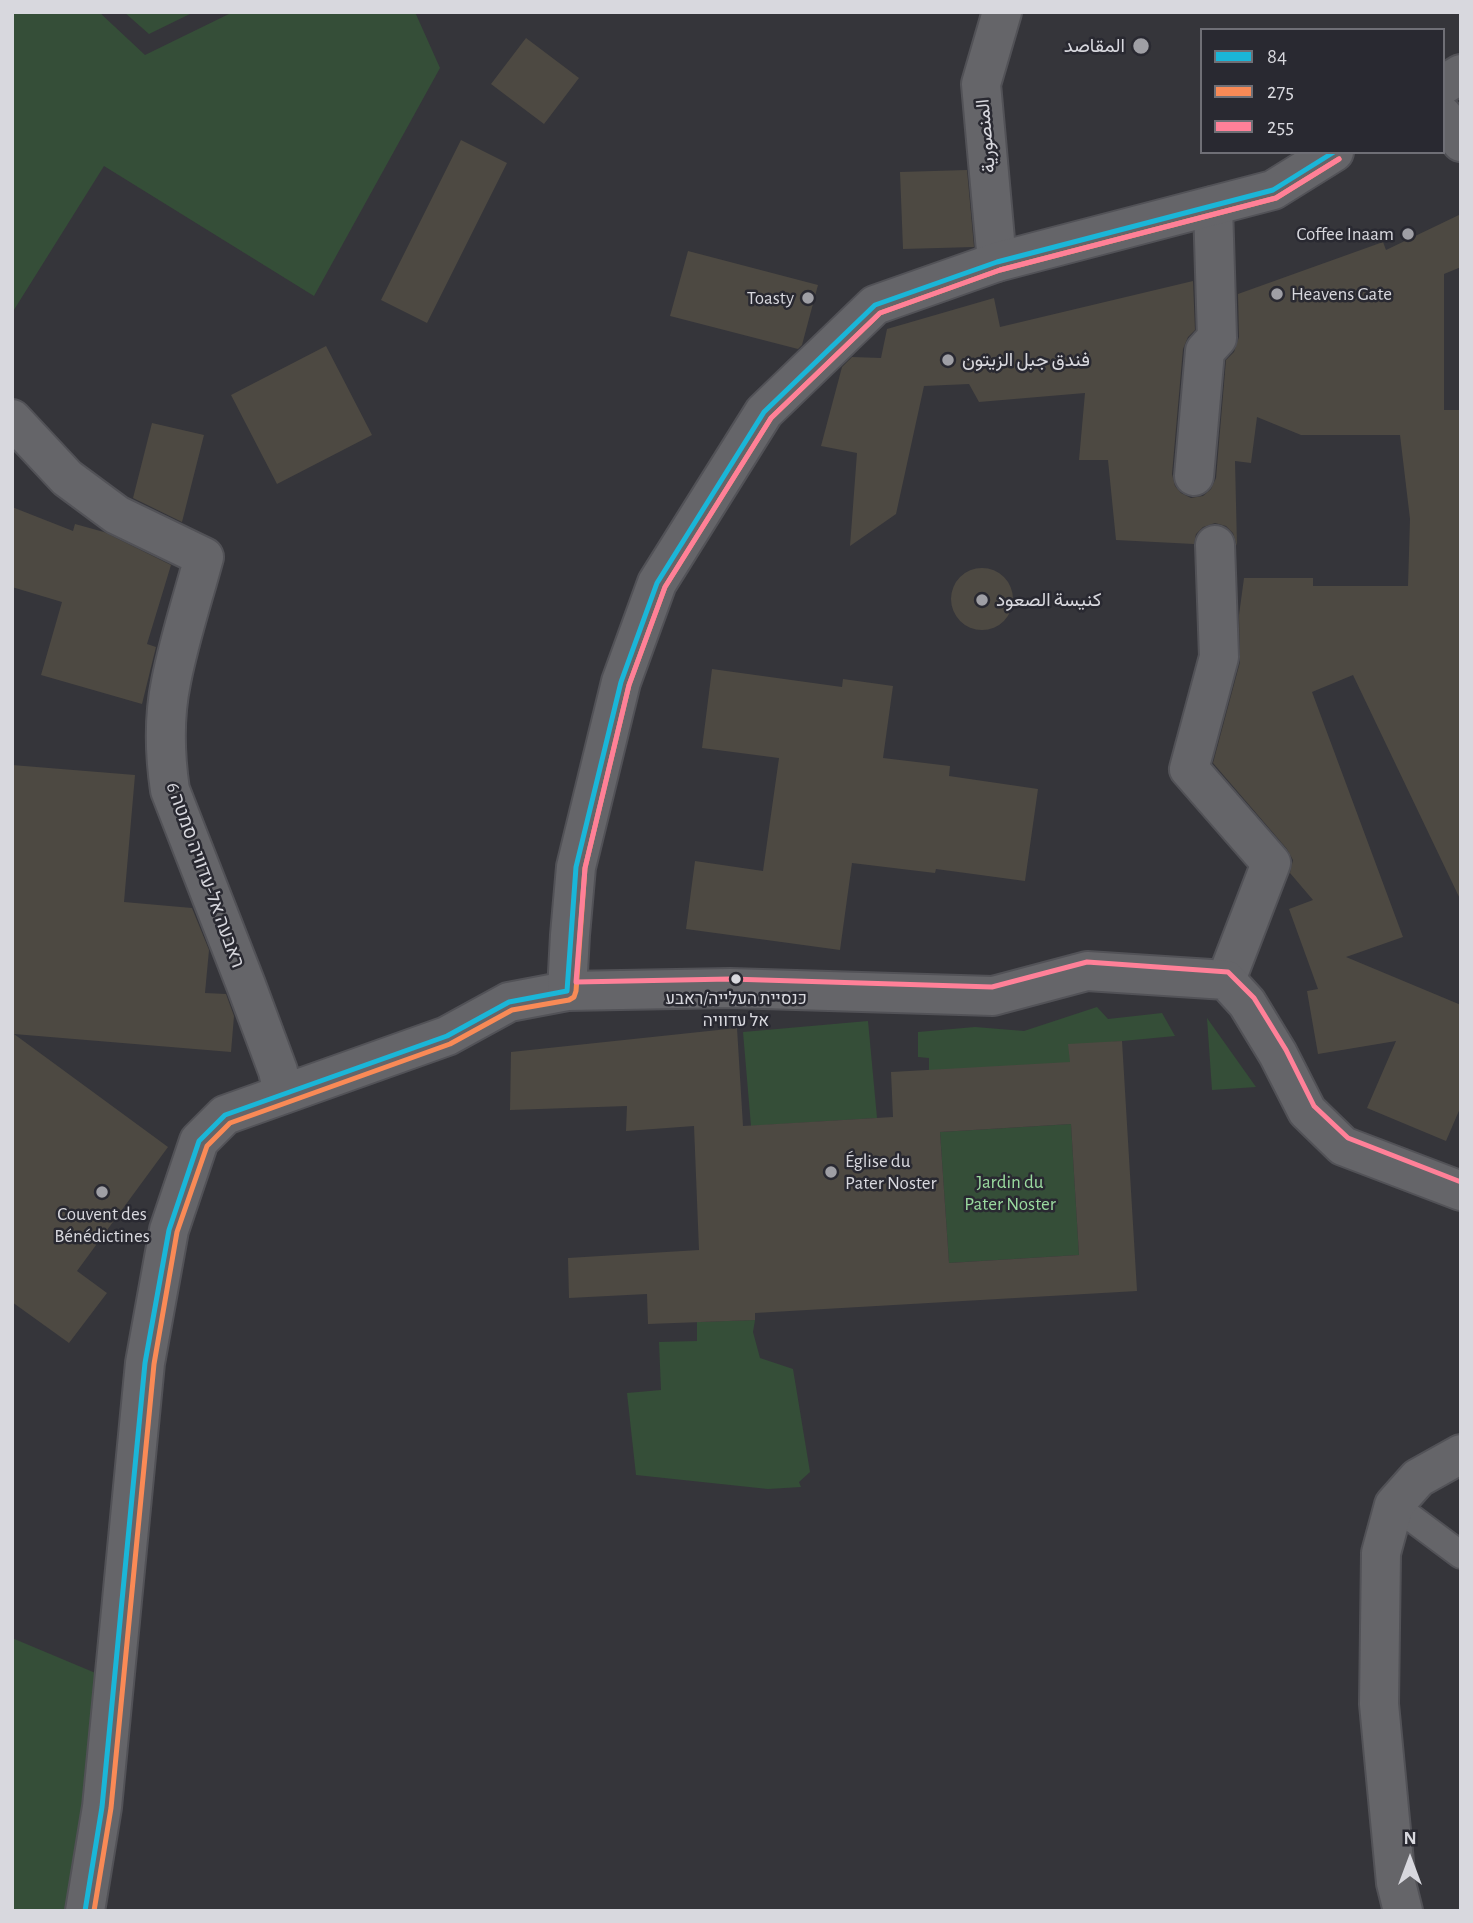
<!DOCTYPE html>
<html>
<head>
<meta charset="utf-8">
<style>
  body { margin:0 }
  #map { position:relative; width:1473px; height:1923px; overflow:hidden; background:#35353a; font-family:"Alegreya Sans",sans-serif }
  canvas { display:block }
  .frame { position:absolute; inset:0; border:14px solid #d8d8de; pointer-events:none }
  .legend { position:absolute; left:1200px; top:28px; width:245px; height:126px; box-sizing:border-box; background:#292931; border:2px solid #6f6f76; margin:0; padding:9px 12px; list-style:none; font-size:21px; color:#d8d8de }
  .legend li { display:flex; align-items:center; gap:14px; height:35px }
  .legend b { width:35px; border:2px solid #6f6f76 }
  .north { position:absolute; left:1375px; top:1825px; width:70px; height:70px; -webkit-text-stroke:5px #292931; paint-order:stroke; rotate:0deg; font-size:19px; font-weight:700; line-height:28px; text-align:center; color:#d8d8de }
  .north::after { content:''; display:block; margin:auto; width:24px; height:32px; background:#d8d8de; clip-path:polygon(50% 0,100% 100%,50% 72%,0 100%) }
</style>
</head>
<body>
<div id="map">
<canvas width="1473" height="1923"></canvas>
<div class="frame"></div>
<ul class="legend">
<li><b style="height:9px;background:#1ab6d8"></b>84</li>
<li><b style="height:9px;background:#f98a56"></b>275</li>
<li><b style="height:9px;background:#ff8098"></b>255</li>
</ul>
<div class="north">N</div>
</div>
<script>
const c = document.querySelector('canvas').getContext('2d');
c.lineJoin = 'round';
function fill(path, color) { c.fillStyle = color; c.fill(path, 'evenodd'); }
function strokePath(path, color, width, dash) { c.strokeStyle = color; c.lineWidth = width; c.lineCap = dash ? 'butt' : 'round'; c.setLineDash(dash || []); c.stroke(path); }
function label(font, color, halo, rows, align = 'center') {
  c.font = font + ' "Alegreya Sans",Vazirmatn,Heebo,sans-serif'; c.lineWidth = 5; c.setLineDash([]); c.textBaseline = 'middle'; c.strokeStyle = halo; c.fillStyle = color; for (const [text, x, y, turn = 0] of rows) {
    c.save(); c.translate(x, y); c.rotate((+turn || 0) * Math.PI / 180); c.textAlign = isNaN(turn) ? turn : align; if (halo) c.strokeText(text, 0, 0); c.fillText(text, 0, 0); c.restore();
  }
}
const green = new Path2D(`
  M 12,12 L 99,12 L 145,55 L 233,12 L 415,12 L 440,68 L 314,296 L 104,166 L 12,313 Z
  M 124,12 L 194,12 L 149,34 Z
  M 1097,1007 L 1108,1019 L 1162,1013 L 1175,1036 L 1112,1042 L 1079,1084 L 929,1097 L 929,1058 L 918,1057 L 918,1032 L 975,1027 L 1024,1031 Z
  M 1207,1018 L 1256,1087 L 1212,1090 Z
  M 868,1021 L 877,1118 L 751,1126 L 743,1032 Z
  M 1071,1124 L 1079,1255 L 949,1263 L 940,1132 Z
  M 755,1320 L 753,1332 L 760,1358 L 793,1369 L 810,1472 L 799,1482 L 801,1487 L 768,1489 L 636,1475 L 627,1393 L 661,1390 L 659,1342 L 697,1341 L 697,1322 Z
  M 12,1638 L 105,1677 L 69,1911 L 12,1911 Z`);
const building = new Path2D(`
  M 526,38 L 579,78 L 544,124 L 491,84 Z
  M 461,140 L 507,163 L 427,323 L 381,300 Z
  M 967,170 L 974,247 L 903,249 L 900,172 Z
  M 1461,214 L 1461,267 L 1444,274 L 1444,410 L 1461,410 L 1461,901 L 1353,675 L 1312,692 L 1403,937 L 1346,957 L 1461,1005 L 1461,1106 L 1446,1141 L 1367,1108 L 1396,1041 L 1318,1054 L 1307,991 L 1318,989 L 1289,909 L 1313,900 L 1290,873 L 1293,860 L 1287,849 L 1213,763 L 1240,662 L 1239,615 L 1244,578 L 1313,578 L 1313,586 L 1408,586 L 1410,519 L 1400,435 L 1301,435 L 1257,417 L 1251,463 L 1235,461 L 1237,546 L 1233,533 L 1226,526 L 1215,523 L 1203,527 L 1196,534 L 1194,544 L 1116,540 L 1108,460 L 1079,460 L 1085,393 L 979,402 L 969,384 L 924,386 L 896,514 L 850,546 L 857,453 L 821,446 L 842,367 L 852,357 L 881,358 L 887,329 L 994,298 L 1000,327 L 1193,281 L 1195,330 L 1188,337 L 1183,349 L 1172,474 L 1175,486 L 1181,493 L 1191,498 L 1203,496 L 1211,489 L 1216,478 L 1226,360 L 1234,352 L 1239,337 L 1238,294 L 1383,242 L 1386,250 Z
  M 688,251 L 818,285 L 802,345 L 798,349 L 670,316 Z
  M 326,346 L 372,435 L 277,484 L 231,395 Z
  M 152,423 L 204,435 L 182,522 L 133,498 Z
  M 12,507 L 73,531 L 75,524 L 104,532 L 171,565 L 147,644 L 156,647 L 142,704 L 41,675 L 62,602 L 12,587 Z
  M951 599a31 31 0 1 1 62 0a31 31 0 1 1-62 0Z
  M 712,669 L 842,687 L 843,679 L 893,686 L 883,758 L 950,766 L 949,776 L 1038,789 L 1025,881 L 936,869 L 935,873 L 852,863 L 840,950 L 686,929 L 695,861 L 763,871 L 779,758 L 702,748 Z
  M 12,765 L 135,775 L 124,902 L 192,908 L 209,950 L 205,993 L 226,994 L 234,1016 L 231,1052 L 14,1034 L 168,1147 L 77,1271 L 107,1293 L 69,1343 L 12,1302 Z
  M 737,1028 L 743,1126 L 893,1117 L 891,1072 L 1070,1062 L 1068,1044 L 1122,1041 L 1137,1291 L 755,1313 L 755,1320 L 648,1324 L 647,1294 L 569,1298 L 568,1258 L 699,1250 L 694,1126 L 626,1131 L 627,1106 L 510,1110 L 511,1052 ZM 1071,1124 L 1079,1255 L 949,1263 L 940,1132 Z`);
const service = new Path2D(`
  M 1394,1505 L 1461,1555`);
const minor = new Path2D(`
  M 1443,116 L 1461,142
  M 997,262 L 981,84 L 1002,12
  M 12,419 L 67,478 L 117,515 L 204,557 C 193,598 179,640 171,682 C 164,716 165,756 170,790 L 246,985 L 278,1071 L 283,1094
  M 1194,476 L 1205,351 L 1217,338 L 1213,206
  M 1215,545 L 1219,657 L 1189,769 L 1271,863 L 1226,980
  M 85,1911 L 102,1807 L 145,1363 L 169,1230 L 199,1141 L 225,1115 L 447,1036 L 509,1002 L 567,991
  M 1403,1911 L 1396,1883 L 1379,1704 L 1381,1553 L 1394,1505 L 1418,1478 L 1461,1454`);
const tertiary = new Path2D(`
  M 1443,85 L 1461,74
  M 1334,152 L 1273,190 L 997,262 L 875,305 L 764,412 L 657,583 L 621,682 L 576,867 L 570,935 L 567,991 L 730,988 L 993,996 L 1087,971 L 1226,980 L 1247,1003 L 1278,1054 L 1307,1111 L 1343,1146 L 1461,1191`);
const bus1 = new Path2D(`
  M 85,1911 L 102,1807 L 145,1363 L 169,1230 L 199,1141 L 225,1115 L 447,1036 L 509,1002 L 567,991 L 576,867 L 621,682 L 657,583 L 764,412 L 875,305 L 997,262 L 1273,190 L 1334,152`);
const bus2 = new Path2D(`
  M 94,1911 L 111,1808 L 154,1364 L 177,1232 L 207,1146 L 230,1123 L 450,1044 L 512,1010 L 569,1000 L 574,997 L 576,991 L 585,868 L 629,685 L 665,587 L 771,418 L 880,313 L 1000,270 L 1276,198 L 1339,159`);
const bus3 = new Path2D(`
  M 1339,159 L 1276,198 L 1000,270 L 880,313 L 771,418 L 665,587 L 629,685 L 585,868 L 576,982 L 730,979 L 992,987 L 1087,962 L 1228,972 L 1254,998 L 1286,1050 L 1314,1106 L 1348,1138 L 1461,1182`);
const markers = [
  [1141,46,9,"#9f9fa5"],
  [1408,234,7,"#9f9fa5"],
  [1277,294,7,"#9f9fa5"],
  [808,298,7,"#9f9fa5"],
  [948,360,7,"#9f9fa5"],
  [982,600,7,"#9f9fa5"],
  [736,979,6,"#d8d8de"],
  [831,1172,7,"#9f9fa5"],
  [102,1192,7,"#9f9fa5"]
];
const busNames = [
  ["כנסיית העלייה/ראבע",736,999],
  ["אל עדוויה",736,1021]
];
const poiNames = [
  ["المقاصد",1125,46,"right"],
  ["Coffee Inaam",1394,234,"right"],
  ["Heavens Gate",1291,294],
  ["Toasty",794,298,"right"],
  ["فندق جبل الزيتون",962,360],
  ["كنيسة الصعود",996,600],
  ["Église du",845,1161],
  ["Pater Noster",845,1183],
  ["Couvent des",102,1214,"center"],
  ["Bénédictines",102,1236,"center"]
];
const streetNames = [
  ["المنصورية",986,136,-95],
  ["ראבעה אל-עדוויה סמטה 6",205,875,70]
];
const parkNames = [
  ["Jardin du",1010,1182],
  ["Pater Noster",1010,1204]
];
fill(green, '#354e38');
fill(building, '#4d4942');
strokePath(service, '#525257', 30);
strokePath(minor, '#525257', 42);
strokePath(tertiary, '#525257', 42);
strokePath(service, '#656569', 26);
strokePath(minor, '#656569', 38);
strokePath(tertiary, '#656569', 38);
strokePath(bus1, '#1ab6d8', 5);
strokePath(bus2, '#f98a56', 5);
strokePath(bus3, '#ff8098', 5);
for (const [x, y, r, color] of markers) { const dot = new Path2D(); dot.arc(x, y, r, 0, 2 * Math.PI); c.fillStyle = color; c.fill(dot); strokePath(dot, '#292931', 2.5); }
label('17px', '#d8d8de', '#292931', busNames);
label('19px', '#d8d8de', '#292931', poiNames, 'left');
label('19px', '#d8d8de', '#292931', streetNames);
label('19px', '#9ada9f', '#292931', parkNames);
</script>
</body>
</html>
